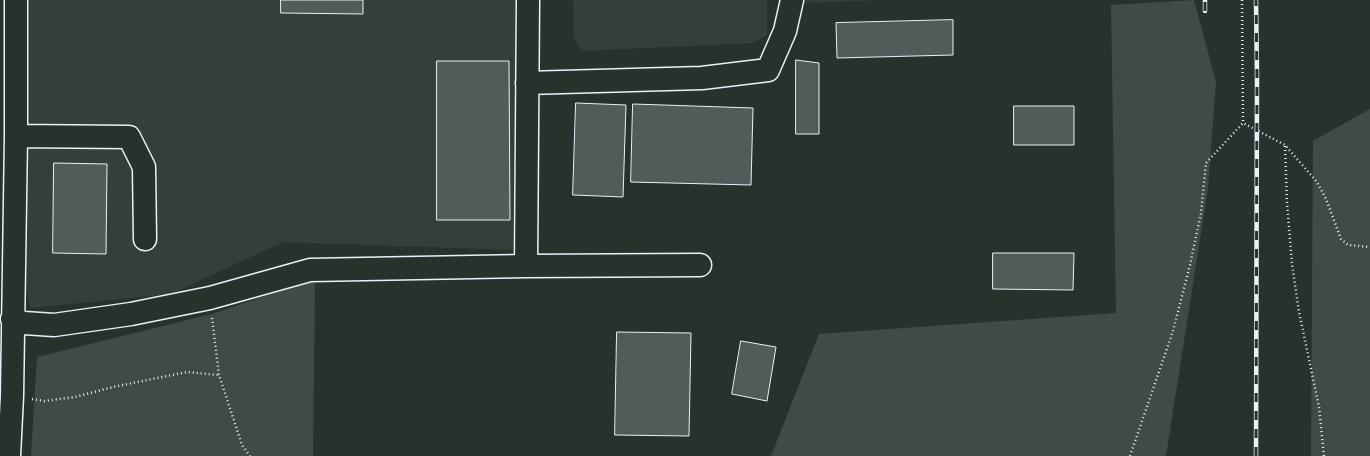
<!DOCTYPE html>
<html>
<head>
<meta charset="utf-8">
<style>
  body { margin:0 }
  canvas { display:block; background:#26332d }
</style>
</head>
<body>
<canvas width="1370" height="456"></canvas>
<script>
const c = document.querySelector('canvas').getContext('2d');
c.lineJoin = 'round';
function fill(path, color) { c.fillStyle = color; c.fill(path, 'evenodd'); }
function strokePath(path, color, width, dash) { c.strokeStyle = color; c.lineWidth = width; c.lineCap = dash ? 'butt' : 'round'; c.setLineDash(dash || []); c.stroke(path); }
const built = new Path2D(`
  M 29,0 L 516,0 L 513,250 L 283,242 L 171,294 L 30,308 L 26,282 L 29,136 Z
  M 573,0 L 767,0 L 767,35 L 752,43 L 581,51 L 574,36 Z
  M 799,0 L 884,0 L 797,3 Z`);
const green = new Path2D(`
  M 1194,0 L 1216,82 L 1208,188 L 1166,456 L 771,456 L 819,334 L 1116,313 L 1111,5 Z
  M 1370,109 L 1370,456 L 1311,456 L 1313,141 Z
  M 315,279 L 313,456 L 31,456 L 37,357 L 212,314 Z`);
const building = new Path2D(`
  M 281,0 L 363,0 L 363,14 L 281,13 Z
  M 953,20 L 953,55 L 837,58 L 836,23 Z
  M 796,60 L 819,63 L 819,134 L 796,134 Z
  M 437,61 L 509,61 L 510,220 L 437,220 Z
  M 576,103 L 626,105 L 623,197 L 573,195 Z
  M 633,104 L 753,108 L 751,185 L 631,182 Z
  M 1014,106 L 1074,106 L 1074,145 L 1014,145 Z
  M 54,163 L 107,164 L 106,254 L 53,253 Z
  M 993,253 L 1074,253 L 1073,290 L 993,289 Z
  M 617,332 L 691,333 L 689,436 L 615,435 Z
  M 741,341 L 776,347 L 767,401 L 732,394 Z`);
const path = new Path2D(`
  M 1242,0 L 1243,123
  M 1285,146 L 1287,203 L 1292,264 L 1299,312 L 1319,407 L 1324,456
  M 212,318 L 219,375 L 242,445 L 250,456
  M 32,399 L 44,401 L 75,397 L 113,387 L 187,372 L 219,375
  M 1130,456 L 1173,331 L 1190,265 L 1201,213 L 1206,163 L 1243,123 L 1285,145 L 1317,182 L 1326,199 L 1341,239 L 1348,245 L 1370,247`);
const minor = new Path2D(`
  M 527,83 L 702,78 L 768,70 L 785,31 L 792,0
  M 16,136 L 129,137 L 144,167 L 145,239
  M 526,266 L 528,0
  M 12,319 L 24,323 L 54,325 L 131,314 L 210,298 L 310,270 L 526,266 L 700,265
  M 9,456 L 12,396 L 16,136 L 16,0`);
const rail = new Path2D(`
  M 1205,11 L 1205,0
  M 1256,456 L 1257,76 L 1256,0`);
fill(built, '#333f3a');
fill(green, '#3e4b47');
fill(building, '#505c59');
strokePath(building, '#e8f1f8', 1);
strokePath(minor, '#e8f1f8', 25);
strokePath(path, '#e8f1f8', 2.5, [1, 3]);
strokePath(minor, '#26332d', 22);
strokePath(rail, '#e8f1f8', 4.5);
strokePath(rail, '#26332d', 3, [9]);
</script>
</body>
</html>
